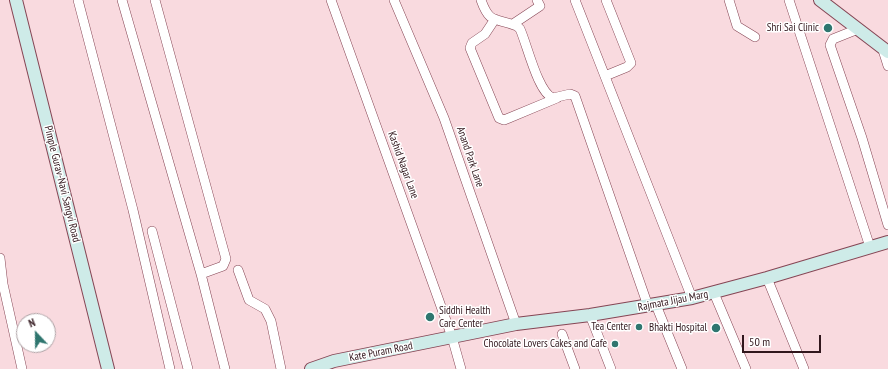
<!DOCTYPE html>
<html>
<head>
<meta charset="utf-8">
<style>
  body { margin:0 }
  #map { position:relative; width:888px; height:369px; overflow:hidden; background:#f9dadf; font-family:"PT Sans Narrow",sans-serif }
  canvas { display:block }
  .north { position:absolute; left:16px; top:313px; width:40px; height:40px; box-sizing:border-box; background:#fff; border:1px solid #ada2a5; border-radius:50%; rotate:338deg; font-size:11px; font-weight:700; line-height:16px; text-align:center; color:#31171d }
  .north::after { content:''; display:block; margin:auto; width:14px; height:18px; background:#2f766f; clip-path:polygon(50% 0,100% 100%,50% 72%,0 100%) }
  .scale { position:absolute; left:742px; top:335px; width:79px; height:18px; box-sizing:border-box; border:2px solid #31171d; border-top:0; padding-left:5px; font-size:12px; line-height:14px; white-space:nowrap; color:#31171d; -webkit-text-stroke:3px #fff; paint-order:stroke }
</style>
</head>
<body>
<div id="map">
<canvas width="888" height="369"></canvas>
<div class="north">N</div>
<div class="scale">50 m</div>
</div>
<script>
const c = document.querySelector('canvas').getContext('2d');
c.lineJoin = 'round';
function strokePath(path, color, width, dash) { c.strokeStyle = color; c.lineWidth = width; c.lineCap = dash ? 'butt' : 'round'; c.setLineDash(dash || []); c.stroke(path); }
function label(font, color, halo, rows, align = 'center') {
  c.font = font + ' "PT Sans Narrow",sans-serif'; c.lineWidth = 3; c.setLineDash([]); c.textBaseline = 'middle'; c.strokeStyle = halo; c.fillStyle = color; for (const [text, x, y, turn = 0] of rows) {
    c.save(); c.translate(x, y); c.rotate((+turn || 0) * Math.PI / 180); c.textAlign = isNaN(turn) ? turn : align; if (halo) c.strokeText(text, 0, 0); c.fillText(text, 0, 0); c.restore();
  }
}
const street = new Path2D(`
  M 78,0 L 133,210 L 170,369
  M 122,0 L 201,274
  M 155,0 L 226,259 L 223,266 L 201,274 L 225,369
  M 331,0 L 452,337 L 461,369
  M 394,0 L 444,118 L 516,324
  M 481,0 C 490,25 495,17 517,26 L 520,29 C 527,44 538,93 553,98 L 570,94 L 575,96 L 648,306
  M 575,0 L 692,298
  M 729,0 L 737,26 L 755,37
  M 789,0 L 870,247
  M 495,19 L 485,34 L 472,43 L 470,48 L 499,118 L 504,120 L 509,118 L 557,98
  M 513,24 L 540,6 L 537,0
  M 858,29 L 833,39 L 830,45 L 862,138 L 888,225
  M 882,47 L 888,66
  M 605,76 L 627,67 L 631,63 L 606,0
  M 152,231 L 188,369
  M 0,258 L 3,284 L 22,369
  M 238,270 L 249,300 L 265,309 L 271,321 L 281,369
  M 767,278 L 804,369
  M 714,293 L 746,369
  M 656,305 L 682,369
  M 590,315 L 611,369
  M 562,334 L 575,369`);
const secondary = new Path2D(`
  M 16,0 L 108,369
  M 820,0 L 888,52
  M 311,369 L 334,361 L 516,324 L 590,315 L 692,298 L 767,278 L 888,242`);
const markers = [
  [828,28,5,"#2f766f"],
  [430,317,5,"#2f766f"],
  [639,327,4,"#2f766f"],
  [716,328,5,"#2f766f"],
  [615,344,4,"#2f766f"]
];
const poiNames = [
  ["Shri Sai Clinic",819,28],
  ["Siddhi Health",439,311,"left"],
  ["Care Center",439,324,"left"],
  ["Tea Center",631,327],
  ["Bhakti Hospital",707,328],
  ["Chocolate Lovers Cakes and Cafe",607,344]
];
const streetNames = [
  ["Anand Park Lane",470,157,71],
  ["Kashid Nagar Lane",403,165,70],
  ["Pimple Gurav-Navi Sangvi Road",62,184,76],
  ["Rajmata Jijau Marg",673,301,-11],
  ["Kate Puram Road",381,352,-11]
];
strokePath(street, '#854554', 10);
strokePath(secondary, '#854554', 14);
strokePath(street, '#fff', 9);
strokePath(secondary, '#ceebe8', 12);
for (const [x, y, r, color] of markers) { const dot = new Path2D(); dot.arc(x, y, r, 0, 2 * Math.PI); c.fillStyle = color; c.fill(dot); strokePath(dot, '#fff', 1.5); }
label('11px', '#31171d', '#fff', poiNames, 'right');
label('11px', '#31171d', '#fff', streetNames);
</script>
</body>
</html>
